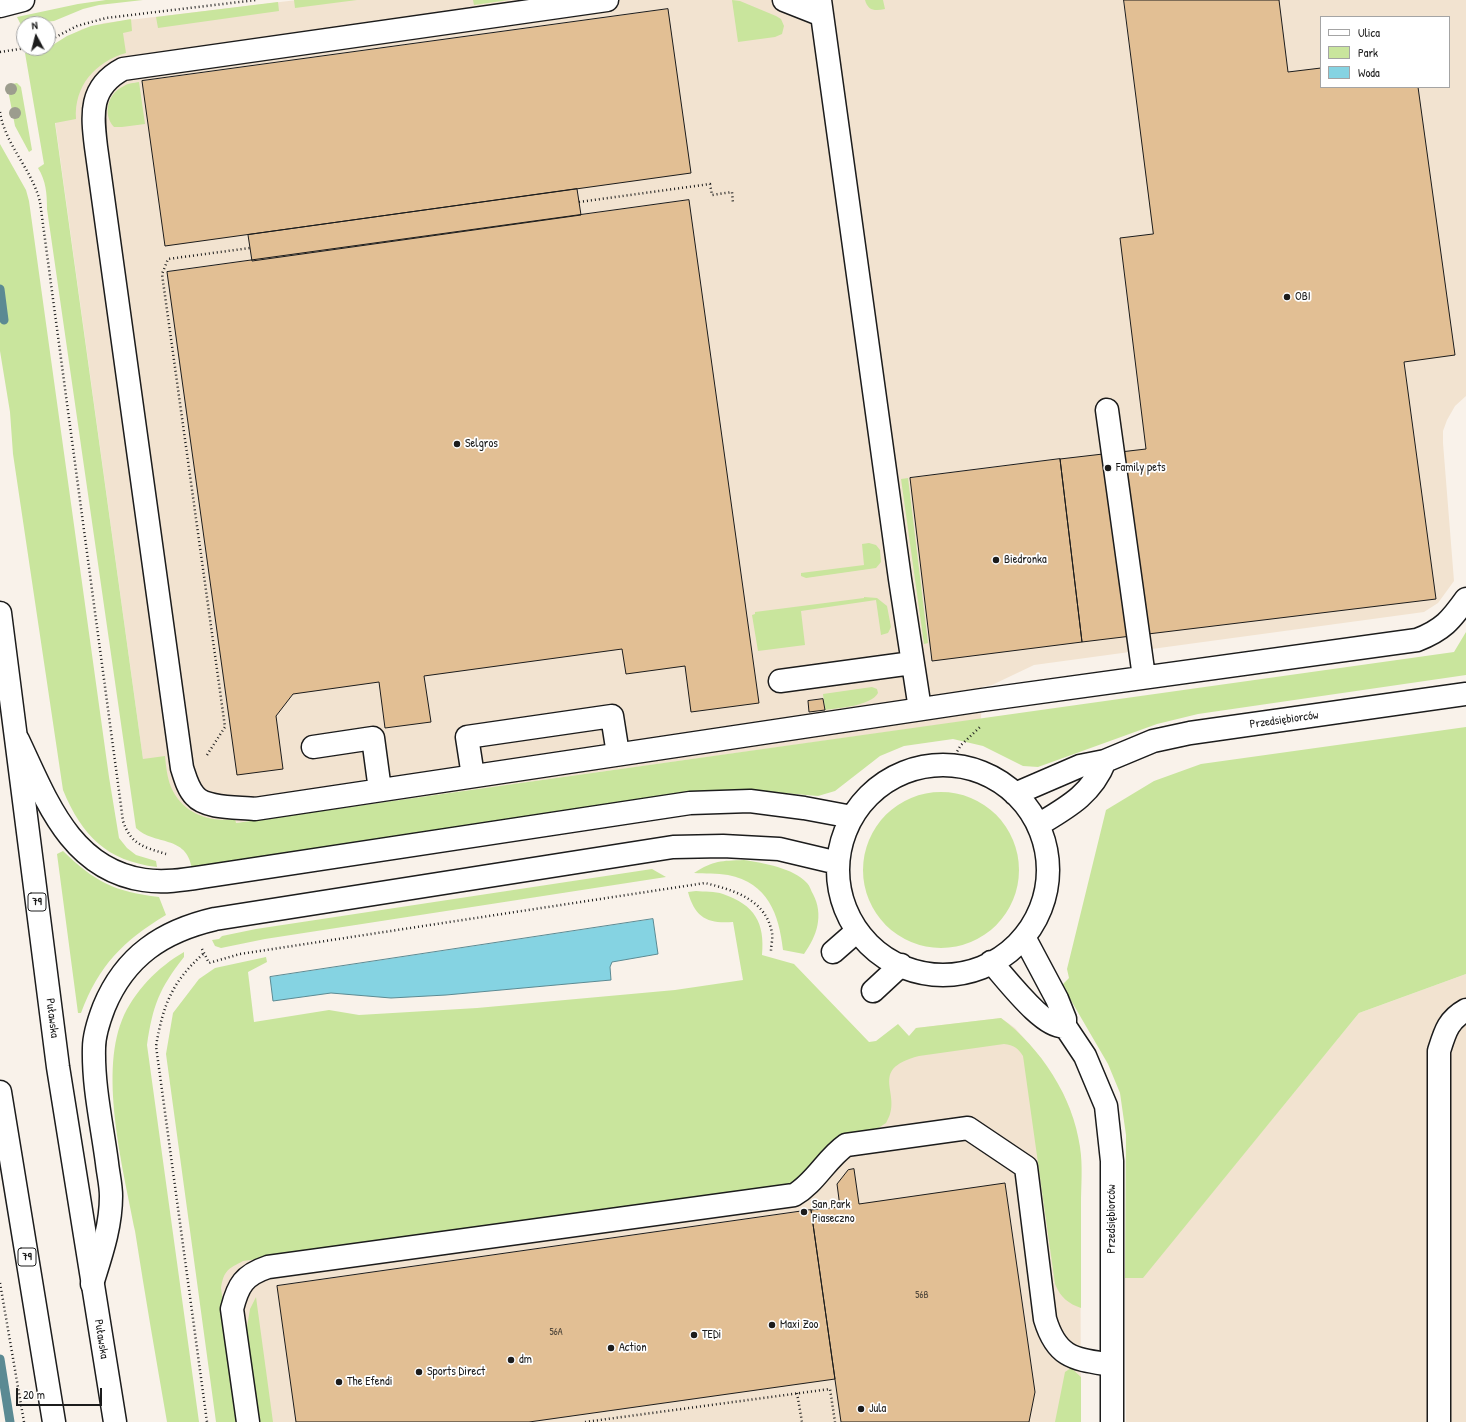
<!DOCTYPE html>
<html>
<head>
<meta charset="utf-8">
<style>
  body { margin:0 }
  #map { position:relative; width:1466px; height:1422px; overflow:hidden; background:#f9f2ea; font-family:"Patrick Hand",sans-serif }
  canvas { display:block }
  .legend { position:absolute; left:1320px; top:16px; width:130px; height:72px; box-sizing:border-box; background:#fff; border:1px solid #a4a4a4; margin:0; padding:5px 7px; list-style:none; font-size:12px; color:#1c1c1c }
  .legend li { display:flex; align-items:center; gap:8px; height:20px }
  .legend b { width:20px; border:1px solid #a4a4a4 }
  .north { position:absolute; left:16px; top:16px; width:40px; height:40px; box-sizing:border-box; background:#fff; border:1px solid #a4a4a4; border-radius:50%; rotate:353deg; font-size:11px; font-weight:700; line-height:16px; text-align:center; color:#1c1c1c }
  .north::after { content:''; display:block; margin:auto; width:14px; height:18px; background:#1c1c1c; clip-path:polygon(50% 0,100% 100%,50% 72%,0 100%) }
  .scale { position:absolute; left:16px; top:1388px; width:86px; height:18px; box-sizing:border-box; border:2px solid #1c1c1c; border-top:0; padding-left:5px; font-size:12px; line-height:14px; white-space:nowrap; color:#1c1c1c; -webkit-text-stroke:3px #fff; paint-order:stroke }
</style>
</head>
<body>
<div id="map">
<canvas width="1466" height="1422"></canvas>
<ul class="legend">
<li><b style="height:5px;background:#fff"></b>Ulica</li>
<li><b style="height:11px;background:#c9e59d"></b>Park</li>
<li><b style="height:11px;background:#85d3e2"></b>Woda</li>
</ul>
<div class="north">N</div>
<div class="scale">20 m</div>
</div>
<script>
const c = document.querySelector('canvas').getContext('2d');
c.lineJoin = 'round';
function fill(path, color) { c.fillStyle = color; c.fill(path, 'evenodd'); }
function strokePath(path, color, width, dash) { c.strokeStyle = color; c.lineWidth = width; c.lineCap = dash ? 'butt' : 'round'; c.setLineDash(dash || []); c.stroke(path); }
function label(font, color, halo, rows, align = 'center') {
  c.font = font + ' "Patrick Hand",sans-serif'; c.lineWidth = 3.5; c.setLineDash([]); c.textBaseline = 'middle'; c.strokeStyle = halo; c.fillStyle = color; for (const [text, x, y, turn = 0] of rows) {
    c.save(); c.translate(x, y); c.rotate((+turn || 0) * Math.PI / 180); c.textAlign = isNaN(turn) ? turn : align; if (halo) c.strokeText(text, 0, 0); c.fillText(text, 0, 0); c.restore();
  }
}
const built = new Path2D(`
  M 297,0 L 1466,0 L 1466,396 L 1455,406 L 1447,420 L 1443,431 L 1443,443 L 1454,581 L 1438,603 L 1424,612 L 1034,665 L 992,685 L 982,687 L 981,719 L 148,835 L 143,759 L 45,48 L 48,48 L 82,29 L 104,23 ZM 1321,17 L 1449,17 L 1449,87 L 1321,87 Z
  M 1466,974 L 1466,1422 L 1126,1422 L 1125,1278 L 1143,1277 L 1359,1013 Z
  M 1001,1018 L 1015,1028 L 1041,1058 L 1063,1093 L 1070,1109 L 1080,1148 L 1081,1422 L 228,1422 L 206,1260 L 792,1179 L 916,1028 Z`);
const green = new Path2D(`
  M 106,0 L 143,0 L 99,5 L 83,9 L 54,21 L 24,24 L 22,27 L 17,17 L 78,4 Z
  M 294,0 L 357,0 L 295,8 Z
  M 473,0 L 509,0 L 474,5 Z
  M 732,0 L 740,1 L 776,16 L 781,19 L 784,26 L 782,34 L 775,37 L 738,42 Z
  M 865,0 L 883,0 L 885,9 C 875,11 868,11 865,0 Z
  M 278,2 L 279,11 L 158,28 L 156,17 Z
  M 131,19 L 132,31 L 123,33 L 126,53 C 95,62 74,86 76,119 L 55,123 L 143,759 L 165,756 C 166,766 167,777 171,787 C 182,813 209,823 235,819 L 236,823 L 1454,652 L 1466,632 L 1466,675 L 1198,714 L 1157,724 L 1038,767 L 1023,766 L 983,746 L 953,739 L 904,746 L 880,756 L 835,791 L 818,796 L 750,790 L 700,791 L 192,869 C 187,834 154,846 136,828 L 47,209 C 47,193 46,181 38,168 L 44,164 L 25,53 L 48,48 L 67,36 L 91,26 Z
  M 139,82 L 145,124 L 122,127 L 114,127 C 102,114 108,93 124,86 C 128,83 134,83 139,82 Z
  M 17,83 L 21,87 L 32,150 L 29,152 L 15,126 L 7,85 Z
  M 0,144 L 26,190 L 29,201 L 109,777 L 119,838 L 127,848 L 136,855 L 156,861 L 157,867 C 107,861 82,836 63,790 L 13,454 L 10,412 L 0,351 Z
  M 908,478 L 928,643 L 924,644 L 901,479 Z
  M 869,543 L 876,545 L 880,550 L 881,562 L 876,568 L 806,578 L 801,576 L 801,573 L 864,565 L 862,544 Z
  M 864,597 L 877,598 L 887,606 L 891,627 L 888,633 L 881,635 L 876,600 L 801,611 L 805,645 L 758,651 L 752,615 L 755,614 L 755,612 L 864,598 Z
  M 872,687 L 877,689 L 878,693 C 871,706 838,708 825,710 L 823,694 Z
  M 1466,727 L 1466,974 L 1359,1013 L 1143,1278 L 1125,1278 L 1126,1135 L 1120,1093 L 1108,1064 L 1062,985 L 1069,978 L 1067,969 L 1106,810 L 1154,781 L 1201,764 Z
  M863 870a78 78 0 1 1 156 0a78 78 0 1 1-156 0Z
  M 63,851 C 95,882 115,892 159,897 L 166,915 C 123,941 99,965 81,1013 L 78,1013 L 57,854 Z
  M 744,860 C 764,863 793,868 807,883 C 810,886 811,891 813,894 C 824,915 817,936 804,954 L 783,950 C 779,914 768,883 728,875 C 717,873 705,874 694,873 C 714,860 721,861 744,860 Z
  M 652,869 L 666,877 L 265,939 L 221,948 L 215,946 L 212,940 L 219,939 L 222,936 L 256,929 Z
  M 696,891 C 704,892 715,891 723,894 C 755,905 765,923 762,955 L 794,964 L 869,1042 L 876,1041 L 898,1024 L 909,1036 L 916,1028 L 1001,1018 C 1041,1048 1073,1097 1080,1147 C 1083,1166 1081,1186 1081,1205 C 1081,1239 1081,1274 1081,1308 C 1069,1304 1060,1297 1055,1284 L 1023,1056 C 1018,1048 1014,1045 1004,1044 L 919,1056 C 865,1070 905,1094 886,1123 L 796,1181 L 782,1187 L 243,1261 C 228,1269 224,1270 221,1288 L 239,1422 L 216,1422 L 166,1054 L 173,1013 L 199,979 L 215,968 L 266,957 L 267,962 L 248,972 L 254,1022 L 329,1010 L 359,1015 L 477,1008 L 675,990 L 743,980 L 733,922 C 708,924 695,918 688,892 Z
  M 184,952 L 184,957 C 159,989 153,1005 147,1045 L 199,1422 L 167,1422 C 156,1359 145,1295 135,1231 C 124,1172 99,1077 122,1020 C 134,991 158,967 184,952 Z
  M 256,1297 L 273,1422 L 259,1422 L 258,1417 L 246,1333 L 250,1309 Z
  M 1071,1368 L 1081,1377 L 1081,1422 L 1055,1422 L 1065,1372 Z`);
const water = new Path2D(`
  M 653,919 L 658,954 L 612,962 L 610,967 L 611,980 L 446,995 L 391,998 L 331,993 L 273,1001 L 270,977 Z`);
const stream = new Path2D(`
  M 0,289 L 4,320
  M 0,1359 L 10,1422`);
const building = new Path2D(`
  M 1124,0 L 1279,0 L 1288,72 L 1321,68 L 1321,87 L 1418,87 L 1455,355 L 1404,362 L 1436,599 L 1082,642 L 1060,459 L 1146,449 L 1120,238 L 1153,234 Z
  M 668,9 L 691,173 L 165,246 L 142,81 Z
  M 577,189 L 581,215 L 252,261 L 248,235 Z
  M 689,200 L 759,703 L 691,712 L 685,666 L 626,674 L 622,649 L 424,676 L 431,722 L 385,728 L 379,682 L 293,694 L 276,716 L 283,769 L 237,775 L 167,272 Z
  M 1060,459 L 1082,642 L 932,661 L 910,478 Z
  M 823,699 L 825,710 L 809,712 L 808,701 Z
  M 854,1169 L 859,1204 L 1005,1183 L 1035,1392 L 1029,1422 L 841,1422 L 811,1210 L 840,1207 L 837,1184 L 848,1170 Z
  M 811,1210 L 835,1379 L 529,1422 L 296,1422 L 277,1286 Z`);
const path = new Path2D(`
  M 48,41 L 77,26 L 106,18 L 256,0
  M 0,52 L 26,48
  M 0,112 C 5,145 32,169 40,202 L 123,821 C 131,845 144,847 166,854
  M 579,202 L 710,184 L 712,195 L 732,192 L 733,203
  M 207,755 L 225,727 L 162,274 L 168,259 L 250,248
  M 949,765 L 961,745 L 980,727
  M 202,949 L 209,963 L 240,954 L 705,883 C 733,890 766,899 772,933 C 773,938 771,946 771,951
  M 203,954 C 172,982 163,1005 156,1046 L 207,1422
  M 0,1283 L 24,1422
  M 797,1393 L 802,1422
  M 585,1422 L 830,1389 L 835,1422`);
const minor = new Path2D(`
  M 607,0 L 123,69 C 89,87 92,114 96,147 L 182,768 C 185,777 188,789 195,796 C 206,809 239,807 255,809 L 982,700 L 1417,640 C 1443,630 1451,620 1466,599
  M 784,0 L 822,15
  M 820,0 L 900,579 L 920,709
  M 0,6 L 23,0
  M 1107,410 L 1144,677
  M 780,681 L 912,663
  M 18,740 C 46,799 70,869 144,880 C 163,883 183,880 202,877 L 690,803 L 750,801 L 804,808 L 852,817
  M 313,747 L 373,738 L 380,790
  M838 870a105 105 0 1 1 210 0a105 105 0 1 1-210 0Z
  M 473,776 L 467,737 L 612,716 L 618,754
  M 1015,794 L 1080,766 L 1105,761 L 1153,741 L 1190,733 L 1466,694
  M 1038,825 C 1068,807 1092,794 1105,761
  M 1024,937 L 1057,999 L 1065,1019 L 1065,1026 L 1085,1056 L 1106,1106 L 1112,1161 L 1112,1422
  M 833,952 L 857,931
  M 991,962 C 1005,977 1045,1031 1065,1026
  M 873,991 L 901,965
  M 92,1284 C 101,1255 111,1227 111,1196 C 111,1185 108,1173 107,1163 C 102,1125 93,1086 94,1048 C 94,1034 99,1020 104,1007 C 125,956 163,931 215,919 L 673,847 L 723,846 L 779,849 L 838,863
  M 248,1422 L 232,1309 C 238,1285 244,1275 268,1267 L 794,1195 C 815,1183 826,1159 846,1145 L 968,1128 L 1026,1167 L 1045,1319 C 1057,1359 1075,1359 1112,1365
  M 1439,1422 L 1439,1051 C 1445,1032 1448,1020 1466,1010`);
const major = new Path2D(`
  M 0,613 L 58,1067 L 115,1422
  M 0,1092 L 54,1422`);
const trees = [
  [11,89],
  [15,113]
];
const markers = [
  [1287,297,4,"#1c1c1c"],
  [457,444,4,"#1c1c1c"],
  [1108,468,4,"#1c1c1c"],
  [996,560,4,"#1c1c1c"],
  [804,1212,4,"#1c1c1c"],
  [772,1325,4,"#1c1c1c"],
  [694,1335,4,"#1c1c1c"],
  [611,1348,4,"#1c1c1c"],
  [511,1360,4,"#1c1c1c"],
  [419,1372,4,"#1c1c1c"],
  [339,1382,4,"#1c1c1c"],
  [861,1409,4,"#1c1c1c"]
];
const numberNames = [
  ["56B",922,1295],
  ["56A",556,1332]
];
const shields = [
  [37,902,18],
  [27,1257,18]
];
const shieldNames = [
  ["79",37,902],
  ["79",27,1257]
];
const poiNames = [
  ["OBI",1295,297],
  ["Selgros",465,444],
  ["Family pets",1116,468],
  ["Biedronka",1004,560],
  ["San Park",812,1205],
  ["Piaseczno",812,1219],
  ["Maxi Zoo",780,1325],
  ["TEDi",702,1335],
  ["Action",619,1348],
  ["dm",519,1360],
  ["Sports Direct",427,1372],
  ["The Efendi",347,1382],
  ["Jula",869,1409]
];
const streetNames = [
  ["Przedsiębiorców",1284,720,-8],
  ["Puławska",52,1018,83],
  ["Przedsiębiorców",1112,1219,-90],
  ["Puławska",101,1339,81]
];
fill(built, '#f2e3d0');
fill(green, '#c9e59d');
fill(water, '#85d3e2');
strokePath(water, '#5b8a93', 1);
strokePath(stream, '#5b8a93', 9);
fill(building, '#e2bf94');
strokePath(building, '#1c1c1c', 1);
strokePath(minor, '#1c1c1c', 25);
strokePath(major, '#1c1c1c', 25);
strokePath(path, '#1c1c1c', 2.5, [1, 3]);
strokePath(minor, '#fff', 22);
strokePath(major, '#fff', 22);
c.fillStyle = '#9c9d8e';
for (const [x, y] of trees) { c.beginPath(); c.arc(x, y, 6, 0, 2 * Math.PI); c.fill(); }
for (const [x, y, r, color] of markers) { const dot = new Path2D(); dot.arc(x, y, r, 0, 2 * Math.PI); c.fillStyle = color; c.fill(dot); strokePath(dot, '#fff', 1.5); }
label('10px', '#4e453a', null, numberNames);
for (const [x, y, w] of shields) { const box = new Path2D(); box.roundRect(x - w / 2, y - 9, w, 18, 3); c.fillStyle = '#fff'; c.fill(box); strokePath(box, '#1c1c1c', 1); }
label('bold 11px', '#1c1c1c', null, shieldNames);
label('12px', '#1c1c1c', '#fff', poiNames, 'left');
label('12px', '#1c1c1c', '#fff', streetNames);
</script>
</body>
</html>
